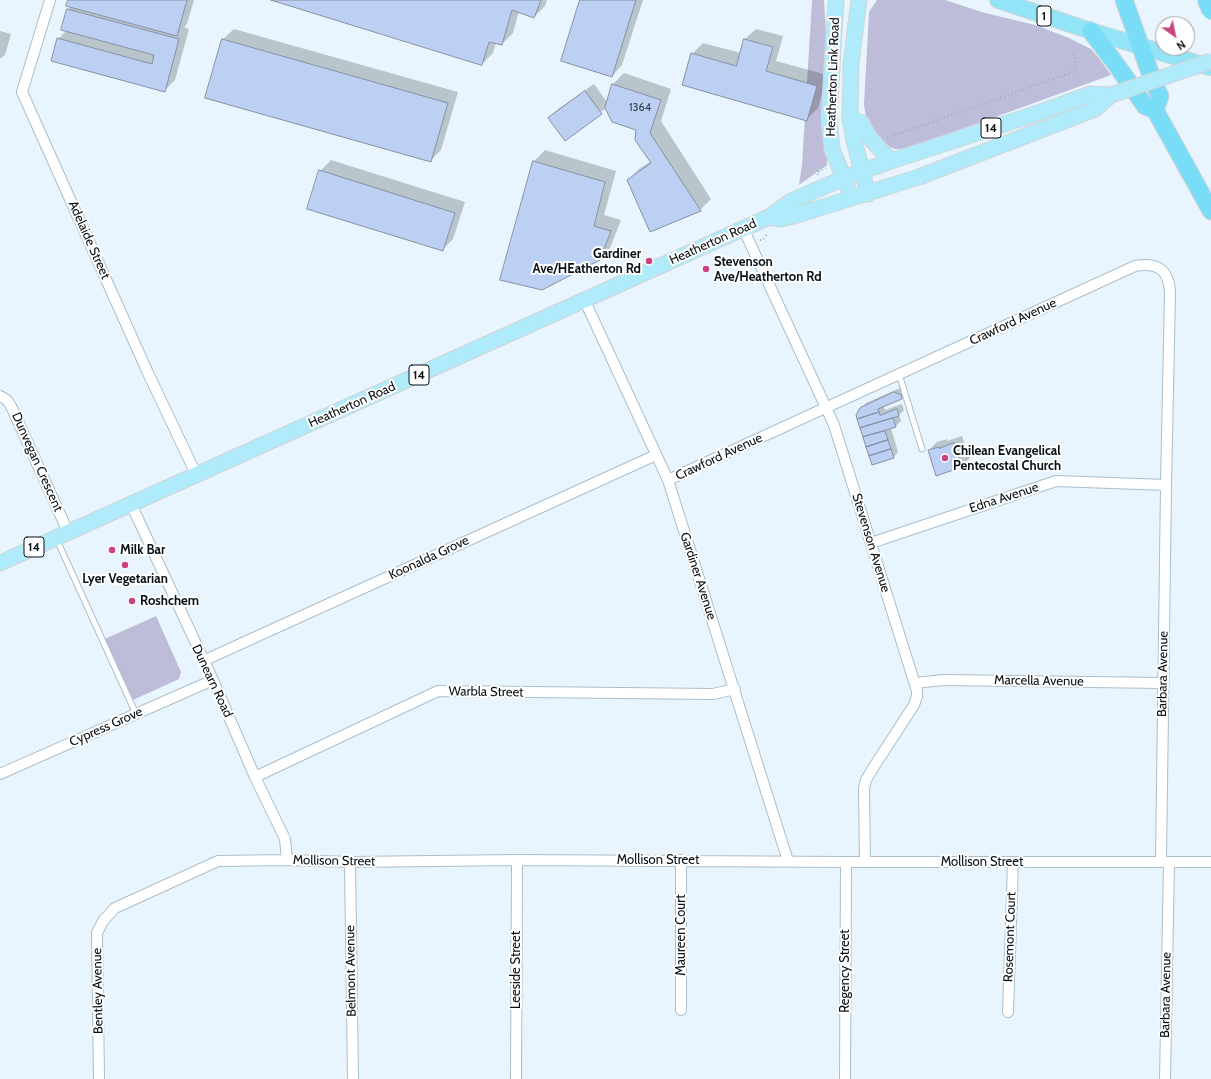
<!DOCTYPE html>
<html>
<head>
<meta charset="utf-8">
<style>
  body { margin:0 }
  #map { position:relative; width:1211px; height:1079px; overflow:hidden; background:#e9f5fe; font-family:Cabin,sans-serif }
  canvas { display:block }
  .north { position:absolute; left:1155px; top:16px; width:40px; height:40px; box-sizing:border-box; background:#fff; border:1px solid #9da0a2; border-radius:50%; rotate:147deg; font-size:11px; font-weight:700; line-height:16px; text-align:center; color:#0a1116 }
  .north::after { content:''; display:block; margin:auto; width:14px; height:18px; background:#c94281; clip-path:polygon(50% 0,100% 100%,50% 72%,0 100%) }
</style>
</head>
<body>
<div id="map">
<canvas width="1211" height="1079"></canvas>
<div class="north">N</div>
</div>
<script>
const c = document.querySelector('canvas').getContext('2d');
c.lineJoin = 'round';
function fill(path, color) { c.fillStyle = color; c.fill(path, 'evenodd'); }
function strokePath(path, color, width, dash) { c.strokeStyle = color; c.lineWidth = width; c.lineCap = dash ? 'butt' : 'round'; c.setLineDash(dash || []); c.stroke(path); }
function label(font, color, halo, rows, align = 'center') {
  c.font = font + ' Cabin,sans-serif'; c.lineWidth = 4; c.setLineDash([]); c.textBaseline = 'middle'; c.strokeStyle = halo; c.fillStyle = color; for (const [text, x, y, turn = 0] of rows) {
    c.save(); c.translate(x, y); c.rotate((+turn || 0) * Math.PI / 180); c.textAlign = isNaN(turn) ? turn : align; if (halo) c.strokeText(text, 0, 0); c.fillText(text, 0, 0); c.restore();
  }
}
const green = new Path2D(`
  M 812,0 L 824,0 L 826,33 L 821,116 L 822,134 L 827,153 L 827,165 L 799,185 L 802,165 Z
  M 877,0 L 945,0 L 985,13 L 1035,25 L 1069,38 L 1091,49 L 1098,57 L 1111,75 L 907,149 L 895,149 L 882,144 L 866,118 L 864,104 L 869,12 Z
  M 156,616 L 181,672 L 179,679 L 133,700 L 105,639 Z`);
const shadow = new Path2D(`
  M 69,0 L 194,0 L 187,24 L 184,27 L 189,29 L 175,80 L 164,91 L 58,39 L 67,30 L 68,10 L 71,6 Z
  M 274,0 L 547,0 L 545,6 L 534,17 L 519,11 L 513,33 L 502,44 L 496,43 L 493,53 L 482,64 Z
  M 581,0 L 643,0 L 622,65 L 612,76 Z
  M 234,29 L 458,92 L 441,150 L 430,161 L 223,39 Z
  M 756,29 L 783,36 L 776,61 L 827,75 L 818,108 L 807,119 L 692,54 L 703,43 L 741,53 L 745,39 Z
  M 0,31 L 11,34 L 5,55 L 0,59 Z
  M 624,73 L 671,89 L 661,121 L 711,199 L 700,210 L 650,231 L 628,180 L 639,169 L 651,161 L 637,129 L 606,108 L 565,139 L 549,118 L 557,110 L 594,84 L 607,102 L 613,84 Z
  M 545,150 L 616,171 L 604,215 L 621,220 L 610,248 L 599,260 L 502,279 L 534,161 Z
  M 331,160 L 465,202 L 453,239 L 442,250 L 320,171 Z
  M 900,388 L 906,390 L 907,393 L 901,398 L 883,405 L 885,410 L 902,404 L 904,410 L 899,415 L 901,421 L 896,426 L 891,428 L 898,452 L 893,458 L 873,464 L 857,415 L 860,409 L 866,403 Z
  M 962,436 L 970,458 L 962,466 L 929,450 L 937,442 L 947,439 L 947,441 Z`);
const building = new Path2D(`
  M 68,0 L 187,0 L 177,36 L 66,6 Z
  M 271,0 L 541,0 L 534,18 L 512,10 L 502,45 L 489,42 L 482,65 Z
  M 580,0 L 636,0 L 612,77 L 561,61 Z
  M 67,9 L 179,39 L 165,92 L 51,61 L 57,38 L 152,64 L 154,55 L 61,30 Z
  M 222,39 L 448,103 L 431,162 L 205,98 Z
  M 744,39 L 773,47 L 766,71 L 817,86 L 807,121 L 682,85 L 691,53 L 736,66 Z
  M 612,84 L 661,100 L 650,133 L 701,211 L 650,232 L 627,180 L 651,163 L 635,140 L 636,130 L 612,122 L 605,108 Z
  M 585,91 L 602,114 L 565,141 L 548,118 Z
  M 533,161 L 605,182 L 594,226 L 611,231 L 600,260 L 542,290 L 500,280 Z
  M 319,170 L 455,213 L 443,251 L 307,209 Z
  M 894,392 L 901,395 L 902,399 L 878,409 L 879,412 L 857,419 L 856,415 L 860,408 Z
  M 897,409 L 899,416 L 860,428 L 857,419 L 879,412 L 880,415 Z
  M 893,418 L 896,427 L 863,437 L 860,428 Z
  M 885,431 L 888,440 L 866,447 L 863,437 Z
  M 888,440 L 891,449 L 869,456 L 866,447 Z
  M 954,443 L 962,467 L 936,476 L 928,450 L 939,447 L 939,448 Z
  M 891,449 L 894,458 L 872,465 L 869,456 Z`);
const path = new Path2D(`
  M 887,138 L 1073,72 C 1078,66 1075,59 1073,52
  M 818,175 L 817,173 L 826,168
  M 760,240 L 763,240 L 768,233`);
const service = new Path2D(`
  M 899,374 L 922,449
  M 56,538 L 136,714`);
const minor = new Path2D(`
  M 50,0 L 22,92 L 148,373 L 196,474
  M 743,228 L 834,425 L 917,691 L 917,696 L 914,705 L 875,765 L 866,780 L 864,788 L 865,862
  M 584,299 L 668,480 L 788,861
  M 0,396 L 7,400 L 11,406 L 68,532
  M 668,480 L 1135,266 C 1157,262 1169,269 1170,293 L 1166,485 L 1161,862
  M 131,504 L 213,680 L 255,777 L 285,839 L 287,860
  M 871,543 L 1056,481 L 1166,485
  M 203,661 L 656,455
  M 915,683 L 943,680 L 1163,683
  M 0,774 L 213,680
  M 255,777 L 438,691 L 713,694 L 735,689
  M 350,862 L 353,1079
  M 681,1010 L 681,860
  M 1008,1012 L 1013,862
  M 99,1079 L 97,933 L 103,921 L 115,908 L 218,861 L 287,860 L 350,862 L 517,860 L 846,862 L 1211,862
  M 516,1079 L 517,860
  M 845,1079 L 846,862
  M 1165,1079 L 1169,862`);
const primary = new Path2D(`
  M 836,0 L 829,119 L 832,149 L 847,186
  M 859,0 L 851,64 L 850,118 L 854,141 L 868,194
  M 850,118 L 862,123 L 869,137 L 891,161
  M 769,217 L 781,219 L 797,215 L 919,177 L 1095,109 L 1111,95
  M 0,563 L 769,217 L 791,201 L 844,178 L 891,161 L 1041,112 L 1090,94 L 1111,95`);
const trunk = new Path2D(`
  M 998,0 L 1091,31 L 1209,67`);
const motorway = new Path2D(`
  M 1124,0 L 1153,81 L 1160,96 L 1155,110
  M 1091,31 L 1118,67 L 1145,106 L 1155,110 L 1211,211`);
const primaryBridge = new Path2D(`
  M 1111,95 L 1211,61`);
const motorwayBridge = new Path2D(`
  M 1206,0 L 1211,11`);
const markers = [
  [649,261,4,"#c94281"],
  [706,269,4,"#c94281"],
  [945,458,4,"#c94281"],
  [112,550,4,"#c94281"],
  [125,565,4,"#c94281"],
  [132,601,4,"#c94281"]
];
const numberNames = [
  ["1364",640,108]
];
const shields = [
  [1044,16,14],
  [991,128,20],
  [419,375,20],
  [34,547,20]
];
const shieldNames = [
  ["1",1044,16],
  ["14",991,128],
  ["14",419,375],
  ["14",34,547]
];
const streetNames = [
  ["Heatherton Link Road",833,77,-88],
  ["Adelaide Street",89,240,66],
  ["Heatherton Road",713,242,-24],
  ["Crawford Avenue",1013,322,-25],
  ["Heatherton Road",352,405,-24],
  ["Crawford Avenue",719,457,-25],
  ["Dunvegan Crescent",37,462,66],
  ["Edna Avenue",1004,498,-18],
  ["Stevenson Avenue",871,543,73],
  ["Koonalda Grove",429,558,-25],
  ["Gardiner Avenue",698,576,72],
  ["Barbara Avenue",1163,674,-89],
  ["Dunearn Road",212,681,65],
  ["Marcella Avenue",1039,681,1],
  ["Warbla Street",486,692,1],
  ["Cypress Grove",106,727,-24],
  ["Mollison Street",658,860],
  ["Mollison Street",334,861,1],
  ["Mollison Street",982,862],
  ["Maureen Court",681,935,-90],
  ["Rosemont Court",1010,937,-88],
  ["Leeside Street",516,970,-90],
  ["Belmont Avenue",351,971,-91],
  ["Regency Street",845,971,-90],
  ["Bentley Avenue",98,991,-91],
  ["Barbara Avenue",1166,995,-89]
];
const poiNames = [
  ["Gardiner",641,254,"right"],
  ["Ave/HEatherton Rd",641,269,"right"],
  ["Stevenson",714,262],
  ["Ave/Heatherton Rd",714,277],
  ["Chilean Evangelical",953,451],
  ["Pentecostal Church",953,466],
  ["Milk Bar",120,550],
  ["Lyer Vegetarian",125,579,"center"],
  ["Roshchem",140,601]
];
fill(green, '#bdbdda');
fill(shadow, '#0003');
fill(building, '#bcd0f4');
strokePath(building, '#8690a2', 1);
strokePath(service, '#aabecc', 7);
strokePath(minor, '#aabecc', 12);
strokePath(primary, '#d3d4d5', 17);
strokePath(trunk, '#d3d4d5', 18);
strokePath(motorway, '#d3d4d5', 19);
strokePath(path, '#9ea8b0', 2, [1, 3]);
strokePath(service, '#fff', 5);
strokePath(minor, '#fff', 10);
strokePath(primary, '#afebfa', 15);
strokePath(trunk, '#94e4f8', 16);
strokePath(motorway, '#7addf7', 17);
strokePath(primaryBridge, '#d3d4d5', 17, []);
strokePath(motorwayBridge, '#d3d4d5', 19, []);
strokePath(primaryBridge, '#afebfa', 15);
strokePath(motorwayBridge, '#7addf7', 17);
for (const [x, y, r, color] of markers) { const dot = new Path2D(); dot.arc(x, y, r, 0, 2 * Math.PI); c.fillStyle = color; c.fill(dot); strokePath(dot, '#fff', 1.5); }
label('11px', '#36414e', null, numberNames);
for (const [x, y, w] of shields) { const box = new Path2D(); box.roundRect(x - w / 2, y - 10, w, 20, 3); c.fillStyle = '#fff'; c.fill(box); strokePath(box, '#0a1116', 1); }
label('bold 12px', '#0a1116', null, shieldNames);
label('13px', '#0a1116', '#fff', streetNames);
label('bold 13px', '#0a1116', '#fff', poiNames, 'left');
</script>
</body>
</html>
